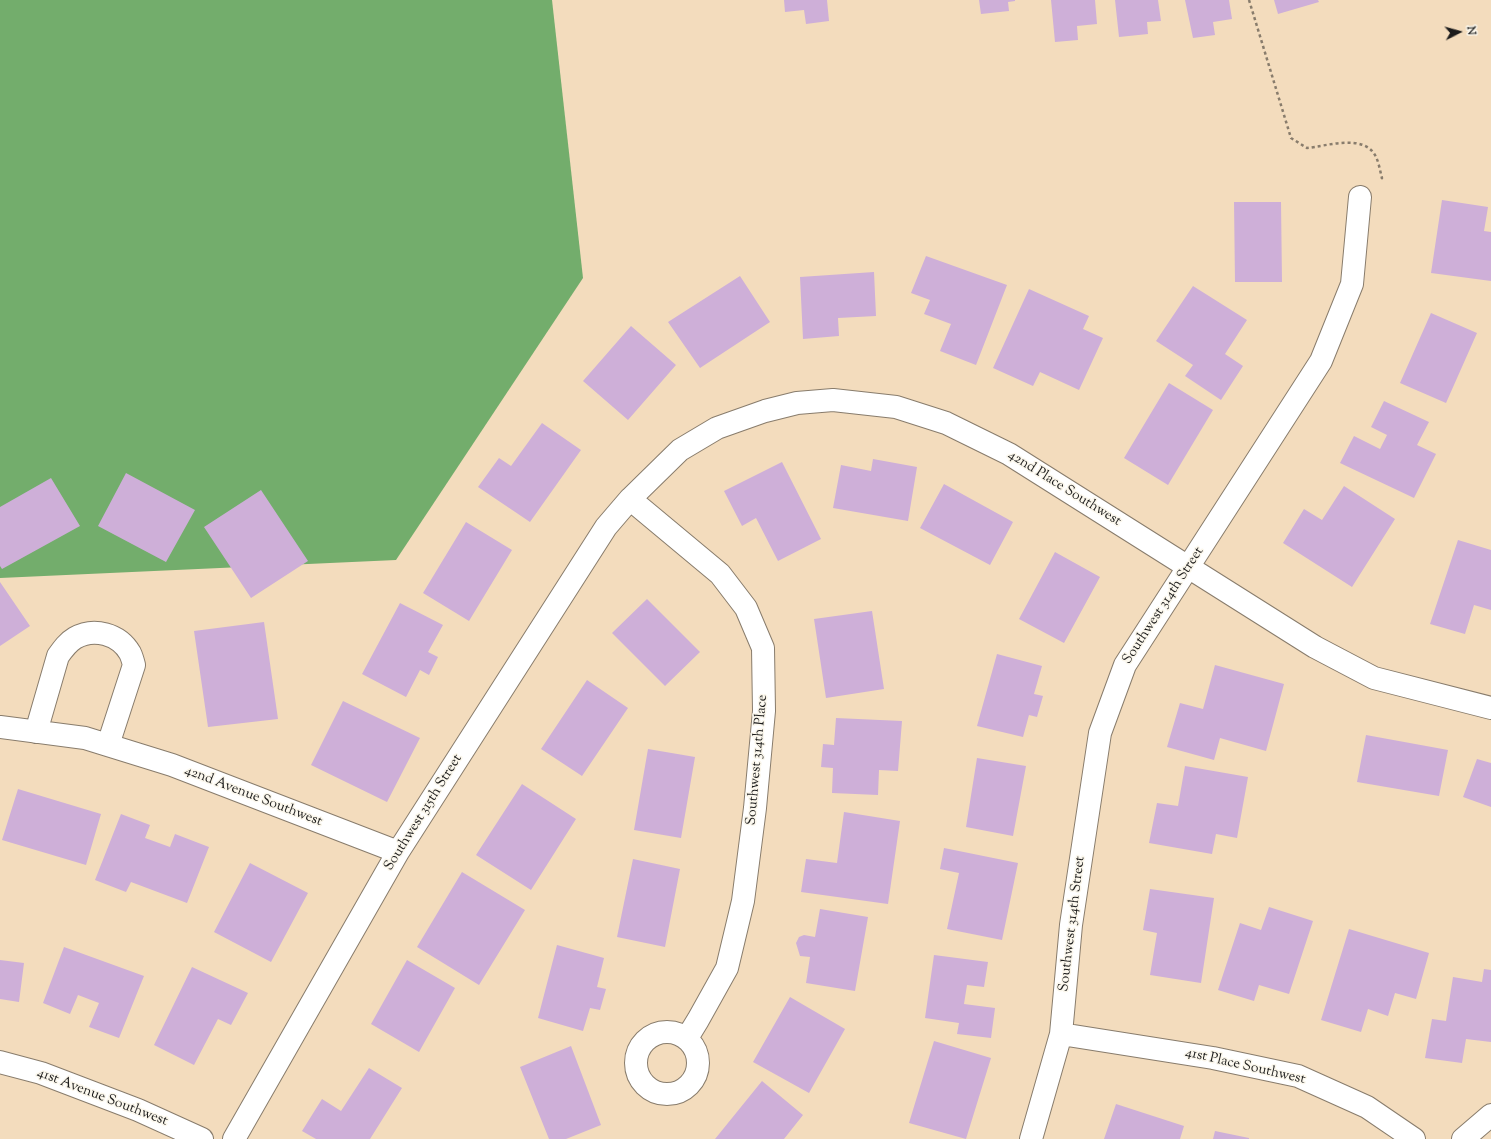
<!DOCTYPE html>
<html>
<head>
<meta charset="utf-8">
<style>
  body { margin:0 }
  #map { position:relative; width:1491px; height:1139px; overflow:hidden; background:#f3dcbd; font-family:"Sorts Mill Goudy",serif }
  canvas { display:block }
  .north { position:absolute; left:1439px; top:12px; width:40px; height:40px; -webkit-text-stroke:3px #fbf7ec; paint-order:stroke; rotate:84deg; font-size:11px; font-weight:700; line-height:16px; text-align:center; color:#1c1c1c }
  .north::after { content:''; display:block; margin:auto; width:14px; height:18px; background:#1c1c1c; clip-path:polygon(50% 0,100% 100%,50% 72%,0 100%) }
</style>
</head>
<body>
<div id="map">
<canvas width="1491" height="1139"></canvas>
<div class="north">N</div>
</div>
<script>
const c = document.querySelector('canvas').getContext('2d');
c.lineJoin = 'round';
function fill(path, color) { c.fillStyle = color; c.fill(path, 'evenodd'); }
function strokePath(path, color, width, dash) { c.strokeStyle = color; c.lineWidth = width; c.lineCap = dash ? 'butt' : 'round'; c.setLineDash(dash || []); c.stroke(path); }
function label(font, color, halo, rows, align = 'center') {
  c.font = font + ' "Sorts Mill Goudy",serif'; c.lineWidth = 3; c.setLineDash([]); c.textBaseline = 'middle'; c.strokeStyle = halo; c.fillStyle = color; for (const [text, x, y, turn = 0] of rows) {
    c.save(); c.translate(x, y); c.rotate((+turn || 0) * Math.PI / 180); c.textAlign = isNaN(turn) ? turn : align; if (halo) c.strokeText(text, 0, 0); c.fillText(text, 0, 0); c.restore();
  }
}
const forest = new Path2D(`
  M 0,0 L 552,0 L 583,278 L 396,560 L 0,578 Z`);
const building = new Path2D(`
  M 784,0 L 827,0 L 829,21 L 806,24 L 804,10 L 785,12 Z
  M 979,0 L 1015,0 L 1015,1 L 1008,2 L 1009,11 L 981,14 Z
  M 1051,0 L 1095,0 L 1097,24 L 1077,26 L 1078,40 L 1055,42 Z
  M 1115,0 L 1158,0 L 1161,21 L 1147,22 L 1148,34 L 1119,37 Z
  M 1185,0 L 1229,0 L 1232,19 L 1213,22 L 1215,35 L 1193,38 Z
  M 1274,0 L 1318,0 L 1319,2 L 1278,14 Z
  M 1442,200 L 1488,207 L 1484,231 L 1491,232 L 1491,281 L 1431,273 Z
  M 1234,202 L 1281,202 L 1282,282 L 1235,282 Z
  M 926,256 L 1007,285 L 976,365 L 940,351 L 951,324 L 924,314 L 930,300 L 911,293 Z
  M 874,272 L 876,316 L 838,318 L 839,336 L 803,339 L 800,277 Z
  M 740,276 L 770,322 L 700,368 L 668,322 Z
  M 1193,286 L 1247,320 L 1225,354 L 1243,366 L 1221,400 L 1185,376 L 1193,365 L 1156,341 Z
  M 1029,289 L 1089,316 L 1083,329 L 1103,338 L 1079,390 L 1040,372 L 1033,386 L 993,368 Z
  M 1431,313 L 1477,333 L 1446,403 L 1400,383 Z
  M 631,326 L 676,365 L 628,420 L 583,381 Z
  M 1169,383 L 1213,410 L 1168,485 L 1124,458 Z
  M 1384,401 L 1429,422 L 1417,445 L 1436,454 L 1414,498 L 1340,463 L 1354,436 L 1380,449 L 1387,435 L 1371,427 Z
  M 542,423 L 581,450 L 530,522 L 478,487 L 499,458 L 511,466 Z
  M 873,459 L 917,467 L 908,521 L 833,508 L 841,465 L 871,471 Z
  M 782,462 L 821,539 L 778,561 L 756,518 L 742,526 L 724,491 Z
  M 126,473 L 195,510 L 166,562 L 98,526 Z
  M 51,478 L 80,526 L 2,569 L 0,566 L 0,507 Z
  M 944,484 L 1013,522 L 990,565 L 920,528 Z
  M 1344,486 L 1395,519 L 1352,587 L 1283,543 L 1304,509 L 1322,520 Z
  M 261,490 L 308,561 L 251,598 L 204,527 Z
  M 466,522 L 512,550 L 469,621 L 423,593 Z
  M 1458,540 L 1491,550 L 1491,610 L 1474,605 L 1465,634 L 1430,624 Z
  M 1055,552 L 1100,577 L 1064,643 L 1019,619 Z
  M 0,582 L 30,626 L 0,646 Z
  M 647,599 L 700,652 L 665,686 L 612,633 Z
  M 400,603 L 443,625 L 428,652 L 438,657 L 429,675 L 420,670 L 406,697 L 362,674 Z
  M 872,611 L 884,689 L 826,698 L 814,619 Z
  M 264,622 L 278,719 L 208,727 L 194,631 Z
  M 997,654 L 1042,666 L 1034,694 L 1043,696 L 1037,717 L 1029,715 L 1023,737 L 977,726 Z
  M 1215,665 L 1284,684 L 1266,751 L 1220,738 L 1214,760 L 1167,747 L 1180,703 L 1203,709 Z
  M 587,680 L 628,708 L 582,776 L 541,749 Z
  M 343,701 L 420,738 L 387,802 L 311,765 Z
  M 836,718 L 902,721 L 898,771 L 879,770 L 878,795 L 832,793 L 833,768 L 821,767 L 823,744 L 834,745 Z
  M 1366,735 L 1448,750 L 1439,796 L 1357,782 Z
  M 648,749 L 695,757 L 681,838 L 634,830 Z
  M 977,758 L 1026,766 L 1013,836 L 966,827 Z
  M 1477,759 L 1491,763 L 1491,807 L 1463,797 Z
  M 1185,766 L 1248,777 L 1237,838 L 1216,834 L 1212,854 L 1149,843 L 1157,803 L 1178,806 Z
  M 522,784 L 576,819 L 531,890 L 476,855 Z
  M 18,789 L 101,814 L 86,865 L 2,840 Z
  M 844,812 L 900,821 L 888,904 L 801,892 L 806,859 L 837,863 Z
  M 121,814 L 150,825 L 145,838 L 170,847 L 175,834 L 209,847 L 187,903 L 131,882 L 126,892 L 95,880 Z
  M 944,848 L 1018,863 L 1002,940 L 947,929 L 959,873 L 940,869 Z
  M 633,859 L 680,869 L 665,947 L 617,937 Z
  M 250,863 L 308,893 L 271,962 L 214,932 Z
  M 462,872 L 525,910 L 479,985 L 417,947 Z
  M 1150,889 L 1214,898 L 1201,983 L 1150,975 L 1157,933 L 1143,930 Z
  M 1269,907 L 1313,921 L 1289,994 L 1259,985 L 1254,1001 L 1218,990 L 1240,923 L 1261,930 Z
  M 820,909 L 868,917 L 855,991 L 806,983 L 810,957 L 800,956 L 796,943 L 799,937 L 804,935 L 815,937 Z
  M 1349,929 L 1429,953 L 1416,999 L 1395,993 L 1388,1016 L 1368,1009 L 1361,1032 L 1321,1020 Z
  M 557,945 L 604,958 L 597,987 L 606,989 L 600,1010 L 590,1008 L 583,1031 L 538,1018 Z
  M 64,947 L 144,976 L 119,1038 L 89,1027 L 99,1003 L 78,995 L 70,1014 L 43,1003 Z
  M 934,955 L 988,962 L 984,987 L 967,985 L 964,1004 L 995,1008 L 991,1038 L 957,1034 L 959,1023 L 925,1018 Z
  M 0,960 L 24,963 L 19,1002 L 0,999 Z
  M 407,960 L 455,988 L 419,1052 L 371,1024 Z
  M 192,967 L 248,993 L 231,1025 L 218,1019 L 194,1065 L 154,1045 Z
  M 1484,969 L 1491,970 L 1491,1042 L 1466,1039 L 1462,1063 L 1425,1058 L 1432,1019 L 1446,1021 L 1453,977 L 1482,982 Z
  M 790,997 L 845,1029 L 809,1093 L 753,1062 Z
  M 934,1041 L 991,1058 L 966,1139 L 909,1123 Z
  M 571,1046 L 601,1125 L 566,1139 L 549,1139 L 520,1067 Z
  M 369,1068 L 402,1088 L 370,1139 L 316,1139 L 302,1131 L 322,1099 L 341,1111 Z
  M 762,1081 L 803,1115 L 784,1139 L 715,1139 Z
  M 1116,1104 L 1184,1126 L 1180,1139 L 1104,1139 Z
  M 1215,1131 L 1249,1138 L 1249,1139 L 1213,1139 Z`);
const path = new Path2D(`
  M 1249,0 L 1291,138 L 1307,148 C 1327,146 1365,133 1376,157 C 1379,163 1380,171 1382,178 L 1379,181`);
const minor = new Path2D(`
  M 630,499 L 720,574 L 746,608 L 763,648 L 764,711 L 755,808 L 743,901 L 727,968 L 698,1020 L 687,1038
  M 0,727 L 85,738 L 172,765 L 398,852
  M 36,732 L 58,656 C 63,649 68,642 75,638 C 94,627 119,634 130,653 C 132,657 133,661 134,665 L 108,745
  M636 1063a31 31 0 1 1 62 0a31 31 0 1 1-62 0Z
  M 1061,1034 L 1213,1058 L 1298,1076 L 1367,1107 L 1414,1139
  M 0,1062 L 41,1073 L 138,1110 L 202,1139
  M 234,1139 L 398,852 L 606,527 L 630,499 L 680,450 L 717,428 L 765,411 L 797,403 L 833,400 L 896,407 L 946,423 L 1009,454 L 1315,647 L 1374,678 L 1491,708
  M 1031,1139 L 1061,1034 L 1071,925 L 1100,733 L 1125,665 L 1321,361 L 1352,284 L 1360,197
  M 1463,1139 L 1491,1115`);
const streetNames = [
  ["42nd Place Southwest",1064,489,32],
  ["Southwest 314th Street",1164,606,-57],
  ["Southwest 314th Place",758,760,-85],
  ["42nd Avenue Southwest",253,797,21],
  ["Southwest 315th Street",424,813,-58],
  ["Southwest 314th Street",1073,924,-83],
  ["41st Place Southwest",1245,1067,13],
  ["41st Avenue Southwest",102,1098,21]
];
fill(forest, '#73ad6c');
fill(building, '#ceafd8');
strokePath(minor, '#887c6c', 24);
strokePath(path, '#887c6c', 2.5, [3, 3]);
strokePath(minor, '#fff', 22);
label('14px', '#1c1c1c', '#fbf7ec', streetNames);
</script>
</body>
</html>
